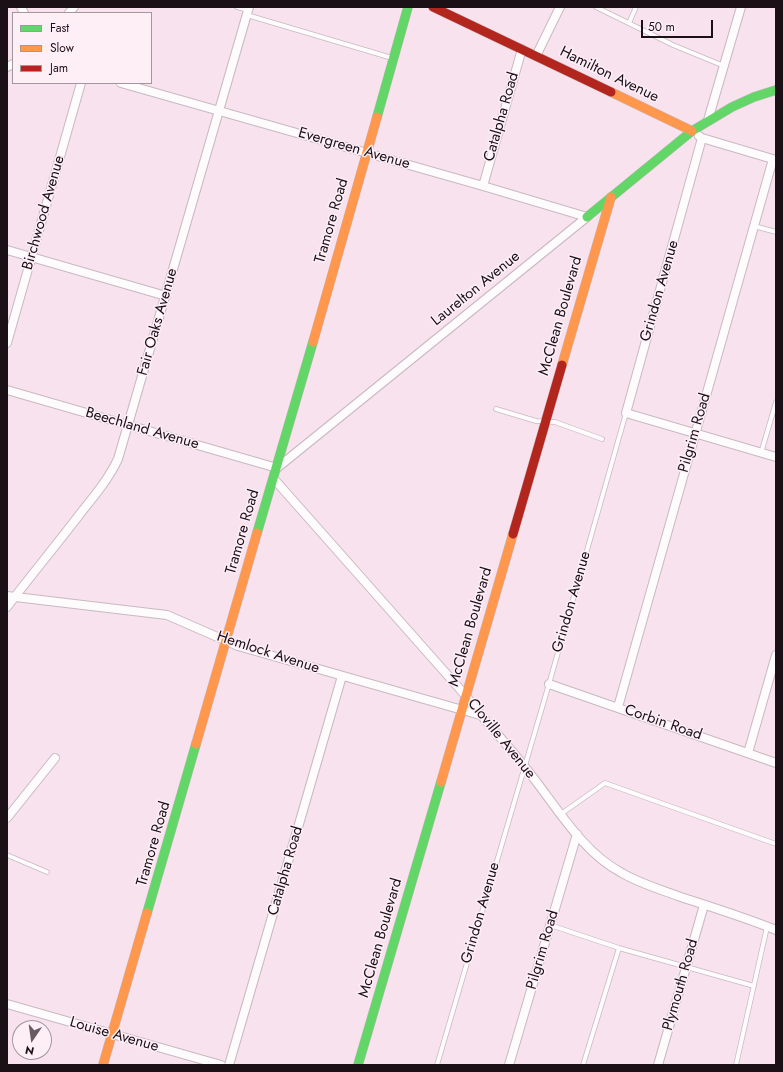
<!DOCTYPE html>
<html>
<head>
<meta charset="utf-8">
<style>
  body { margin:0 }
  #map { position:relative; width:783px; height:1072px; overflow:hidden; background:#f7e2ee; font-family:Jost,sans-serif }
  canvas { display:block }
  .frame { position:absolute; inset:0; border:8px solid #1c1017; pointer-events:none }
  .legend { position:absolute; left:12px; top:12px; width:140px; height:72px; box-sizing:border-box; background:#feeff7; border:1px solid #a4969d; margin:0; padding:5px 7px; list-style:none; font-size:12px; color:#1c1017 }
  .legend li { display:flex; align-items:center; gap:8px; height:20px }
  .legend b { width:20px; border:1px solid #a4969d }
  .north { position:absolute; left:12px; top:1020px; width:40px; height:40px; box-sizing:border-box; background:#feeff7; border:1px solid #a4969d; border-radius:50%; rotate:193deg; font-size:11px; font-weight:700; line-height:16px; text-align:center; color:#1c1017 }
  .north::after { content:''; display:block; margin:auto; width:14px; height:18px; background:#695a62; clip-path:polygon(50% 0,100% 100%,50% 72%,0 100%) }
  .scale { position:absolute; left:641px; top:20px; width:72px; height:18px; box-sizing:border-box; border:2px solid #1c1017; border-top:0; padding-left:5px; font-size:12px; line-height:14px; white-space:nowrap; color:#1c1017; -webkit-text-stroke:3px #feeff7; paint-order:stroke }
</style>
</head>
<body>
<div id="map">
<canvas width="783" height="1072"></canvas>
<div class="frame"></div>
<ul class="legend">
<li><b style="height:5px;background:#63d668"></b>Fast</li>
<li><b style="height:5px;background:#ff974d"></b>Slow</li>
<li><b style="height:5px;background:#b3261e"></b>Jam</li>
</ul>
<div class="north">N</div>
<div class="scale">50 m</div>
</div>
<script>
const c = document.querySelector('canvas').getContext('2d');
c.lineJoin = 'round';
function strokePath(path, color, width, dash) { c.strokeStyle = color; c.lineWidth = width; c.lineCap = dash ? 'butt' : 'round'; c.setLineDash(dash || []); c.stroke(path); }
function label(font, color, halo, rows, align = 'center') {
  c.font = font + ' Jost,sans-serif'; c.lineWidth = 3; c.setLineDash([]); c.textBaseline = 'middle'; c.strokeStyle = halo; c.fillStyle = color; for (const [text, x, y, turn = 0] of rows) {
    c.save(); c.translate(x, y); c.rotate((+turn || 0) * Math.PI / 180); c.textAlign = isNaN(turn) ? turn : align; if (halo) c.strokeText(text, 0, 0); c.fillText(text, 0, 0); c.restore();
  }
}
const lane = new Path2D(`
  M 237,7 L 248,10
  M 596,7 L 673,45 L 724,66
  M 247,15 L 392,58
  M 629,23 L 636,7
  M 754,226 L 776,232
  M 496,409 L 536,421 L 555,422 L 602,439
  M 761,453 L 776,402
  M 561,814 L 605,783 L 776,844
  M 7,855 L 47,872
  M 550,925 L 619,948 L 754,986
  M 437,1065 L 549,684 L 626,413
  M 583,1065 L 619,948
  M 736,1065 L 767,927`);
const street = new Path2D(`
  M 21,7 L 24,13
  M 69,13 L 74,7
  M 536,56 L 560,7
  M 7,67 L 13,64
  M 121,83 L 483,186 L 587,217
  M 708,120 L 741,7
  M 699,136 L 702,138 L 776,160
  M 702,138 L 626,413 L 776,457
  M 483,186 L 522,49
  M 7,250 L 166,296
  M 7,343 L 81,83
  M 7,390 L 277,468 L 587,217
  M 274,479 L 466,696 C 484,720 505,742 524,766 C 554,802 580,851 622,873 C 639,883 659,889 678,896 C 711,907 744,917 776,930
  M 7,596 L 167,615 L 238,646 L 480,715
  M 7,607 C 32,574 58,543 83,510 C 96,494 109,478 118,459 L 249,7
  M 549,684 L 776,763
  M 618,707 L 773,159
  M 748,753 L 776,655
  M 7,818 L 55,758
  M 7,1004 L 221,1065
  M 229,1065 L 342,676
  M 509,1065 L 577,834
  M 658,1065 L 704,905`);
const fast = new Path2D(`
  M 377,117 L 408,7
  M 587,217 L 692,131 L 732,107 L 754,97 L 776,90
  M 257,533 L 313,342
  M 147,913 L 196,744
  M 358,1065 L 441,782`);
const slow = new Path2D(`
  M 611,92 L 692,131
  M 313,342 L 377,117
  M 562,365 L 611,197
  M 196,744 L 257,533
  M 441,782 L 513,534
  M 103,1065 L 147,913`);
const jam = new Path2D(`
  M 433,7 L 611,92
  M 513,534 L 562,365`);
const streetNames = [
  ["Hamilton Avenue",609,75,26],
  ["Catalpha Road",502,117,-74],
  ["Evergreen Avenue",354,149,16],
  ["Birchwood Avenue",44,213,-74],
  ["Tramore Road",332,221,-74],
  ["Laurelton Avenue",476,289,-39],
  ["Grindon Avenue",660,291,-74],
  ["McClean Boulevard",561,316,-74],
  ["Fair Oaks Avenue",158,322,-74],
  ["Beechland Avenue",142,429,16],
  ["Pilgrim Road",695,433,-74],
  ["Tramore Road",243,532,-74],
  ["Grindon Avenue",572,602,-74],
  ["McClean Boulevard",471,627,-74],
  ["Hemlock Avenue",268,653,18],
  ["Corbin Road",663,723,19],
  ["Cloville Avenue",501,739,51],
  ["Tramore Road",154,844,-74],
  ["Catalpha Road",286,871,-74],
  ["Grindon Avenue",481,913,-74],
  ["McClean Boulevard",381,938,-74],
  ["Pilgrim Road",543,950,-74],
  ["Plymouth Road",681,985,-74],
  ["Louise Avenue",114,1035,16]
];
strokePath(lane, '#c8b9c1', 5.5);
strokePath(street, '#c8b9c1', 10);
strokePath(fast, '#c8b9c1', 10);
strokePath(slow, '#c8b9c1', 10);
strokePath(jam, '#c8b9c1', 10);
strokePath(lane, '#fefbfc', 4);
strokePath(street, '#fefbfc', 8);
strokePath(fast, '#63d668', 9);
strokePath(slow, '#ff974d', 9);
strokePath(jam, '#b3261e', 9);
label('15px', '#1c1017', '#feeff7', streetNames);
</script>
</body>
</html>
